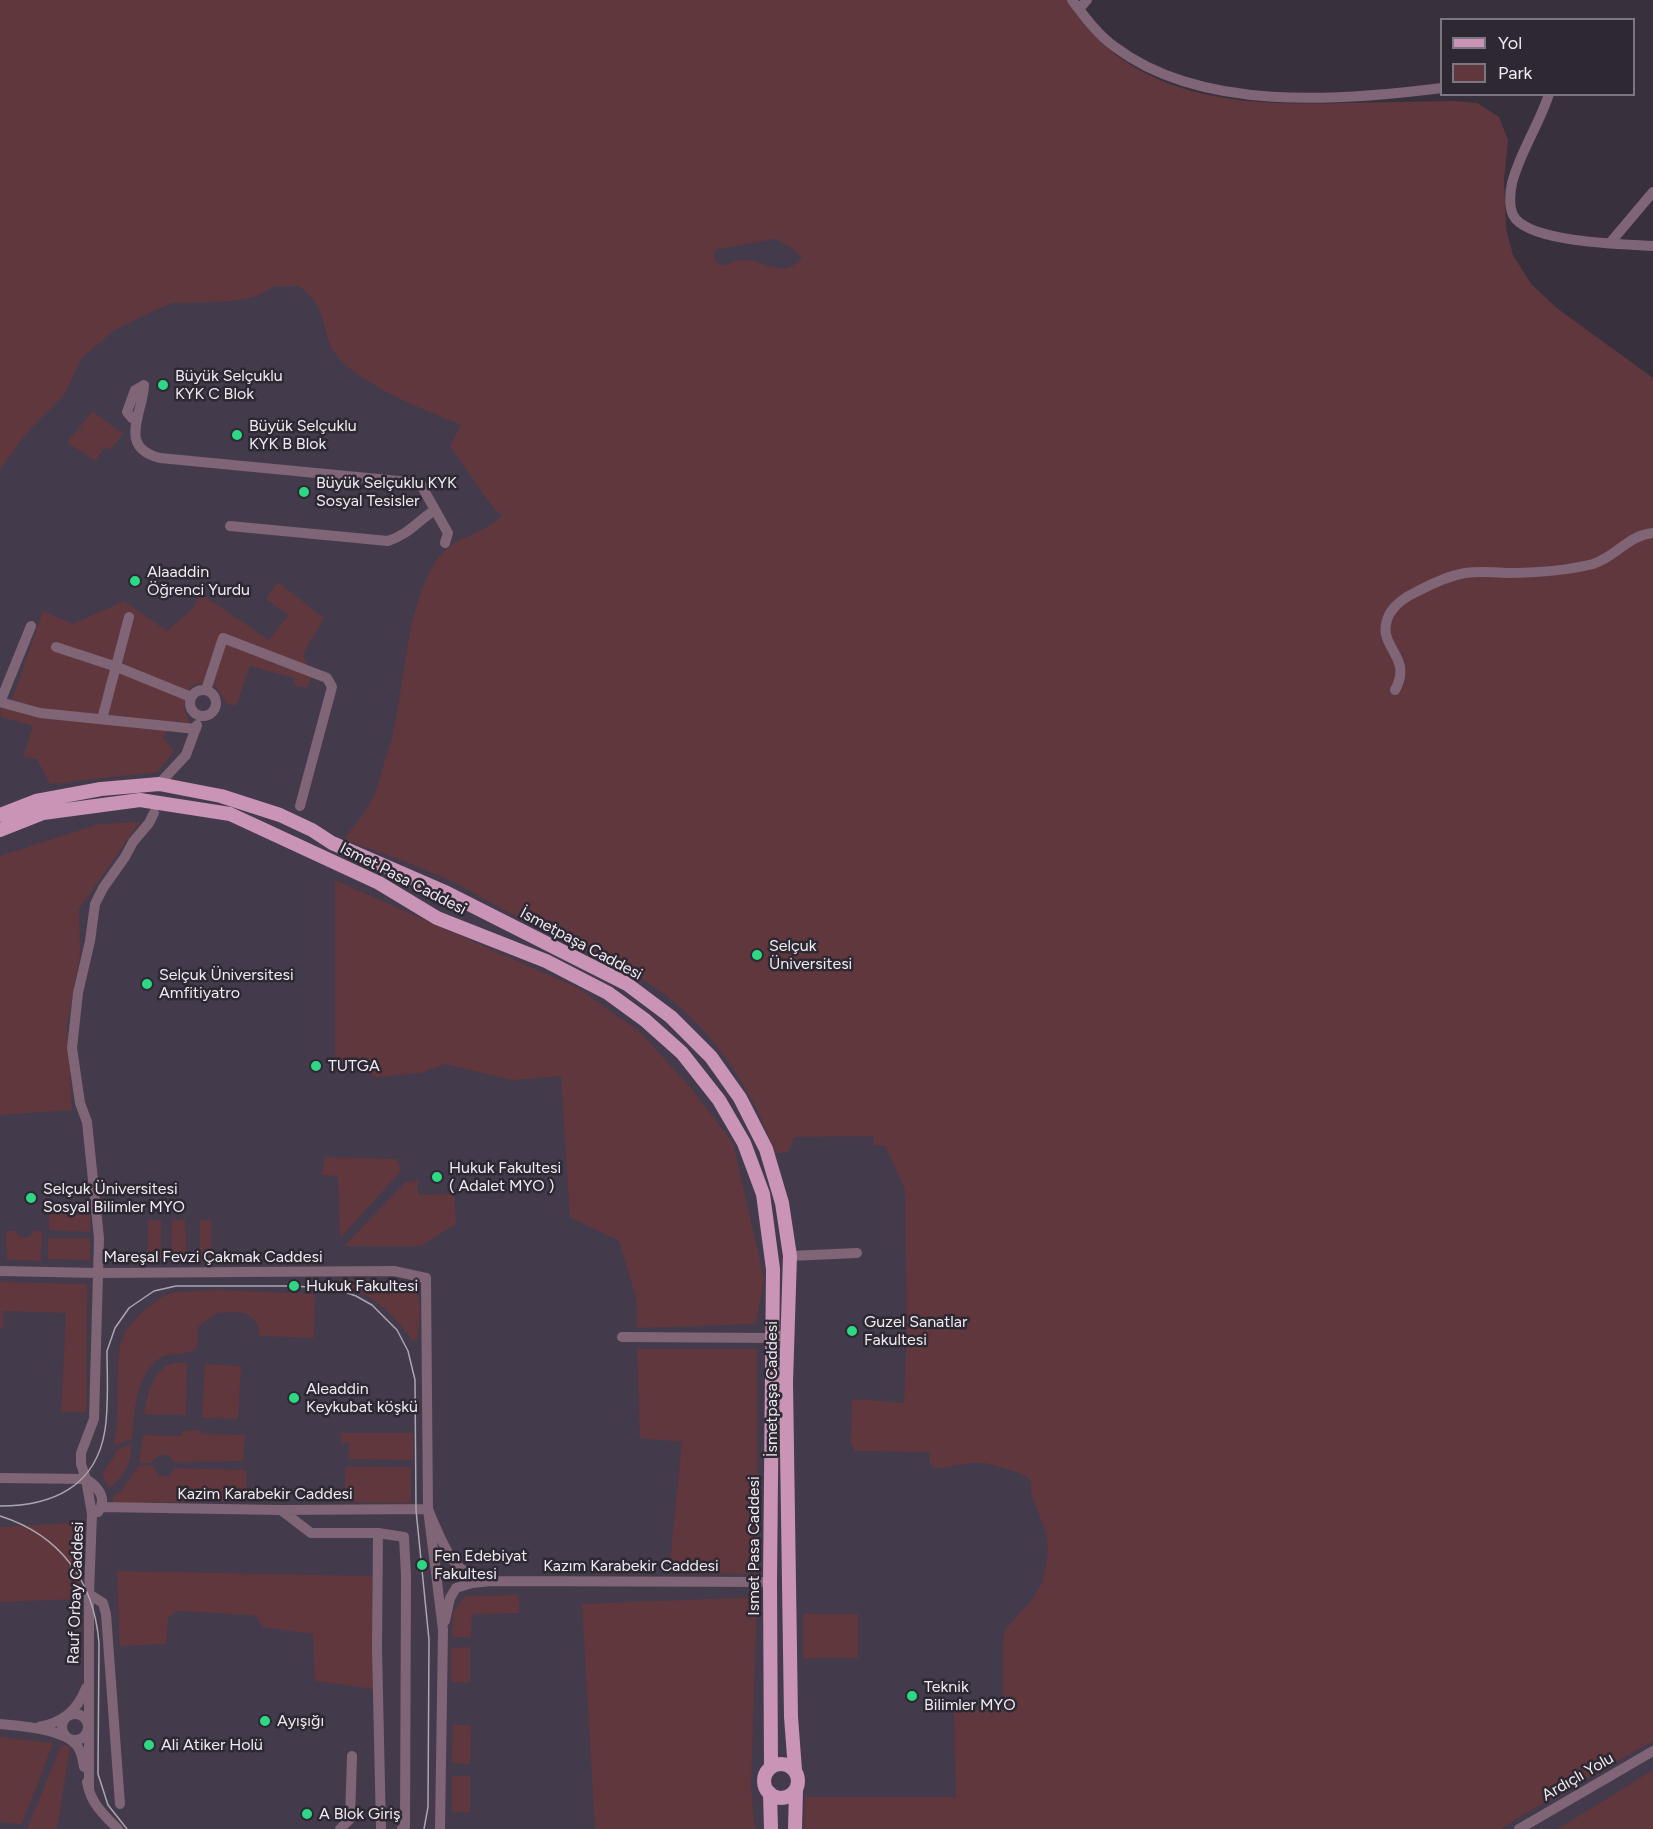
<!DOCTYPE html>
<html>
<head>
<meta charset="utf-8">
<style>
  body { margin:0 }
  #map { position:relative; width:1653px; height:1829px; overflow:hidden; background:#38313d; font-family:Figtree,sans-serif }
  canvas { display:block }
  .legend { position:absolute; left:1440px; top:18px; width:195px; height:78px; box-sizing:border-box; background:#2e2833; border:2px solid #7b767f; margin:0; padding:8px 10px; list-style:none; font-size:18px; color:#eeeaf2 }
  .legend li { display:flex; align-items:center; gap:12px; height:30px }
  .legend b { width:30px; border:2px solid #7b767f }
</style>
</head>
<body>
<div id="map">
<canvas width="1653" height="1829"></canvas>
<ul class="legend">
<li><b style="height:8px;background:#c994b6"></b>Yol</li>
<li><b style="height:16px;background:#60373d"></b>Park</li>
</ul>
</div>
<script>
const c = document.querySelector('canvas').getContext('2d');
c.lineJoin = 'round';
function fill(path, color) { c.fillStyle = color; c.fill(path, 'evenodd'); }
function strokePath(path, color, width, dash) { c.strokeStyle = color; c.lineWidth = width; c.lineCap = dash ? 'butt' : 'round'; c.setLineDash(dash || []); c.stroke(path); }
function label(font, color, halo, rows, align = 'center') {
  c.font = font + ' Figtree,sans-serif'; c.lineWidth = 5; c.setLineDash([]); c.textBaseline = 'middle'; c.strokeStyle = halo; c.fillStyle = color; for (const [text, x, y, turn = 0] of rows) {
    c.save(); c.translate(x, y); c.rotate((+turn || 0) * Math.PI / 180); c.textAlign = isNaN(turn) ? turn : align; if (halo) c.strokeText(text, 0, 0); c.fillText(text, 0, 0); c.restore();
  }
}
const built = new Path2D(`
  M 0,0 L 1047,0 L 1653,1166 L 1653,1829 L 0,1829 Z`);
const green = new Path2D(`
  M 0,0 L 1067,0 C 1081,19 1097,40 1116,55 C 1182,104 1266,105 1344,103 C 1381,102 1417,102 1454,101 L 1477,103 L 1499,117 L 1508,140 L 1504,180 L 1506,229 L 1513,255 L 1531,284 L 1558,309 L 1653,378 L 1653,1741 L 1528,1812 L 1501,1829 L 804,1829 L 805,1797 L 956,1797 L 954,1710 L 1003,1710 L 1003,1640 L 1005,1630 L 1034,1597 L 1042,1583 L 1046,1565 L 1048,1551 L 1046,1533 L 1031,1493 L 1031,1482 L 1026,1476 L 1017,1472 L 985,1463 L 970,1463 L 936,1469 L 930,1464 L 929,1452 L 855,1451 L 851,1444 L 852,1399 L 904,1403 L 907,1330 L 905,1190 L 885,1145 L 874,1146 L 873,1136 L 795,1137 L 788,1152 L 775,1153 C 753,1088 710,1025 653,986 C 613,959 566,940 523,919 C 498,908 475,893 451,881 C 417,865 380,853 344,839 C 354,826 366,812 373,798 C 378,787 381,774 384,763 C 388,751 392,740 394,728 C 406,674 406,609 436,561 C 452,536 485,535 502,515 L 494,509 L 450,446 L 461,425 C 425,410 350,382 331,347 C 326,336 325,323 320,311 C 316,301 308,294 300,286 L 274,286 L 258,296 L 235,301 L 173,303 L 153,311 L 113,331 L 82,358 L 64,395 L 29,430 L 0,469 ZM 775,239 L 793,249 L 802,258 C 784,280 766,260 743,260 C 735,260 728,266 720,265 L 714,259 L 714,254 L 718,249 Z
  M 92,411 L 123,434 L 110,450 L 105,447 L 95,461 L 67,442 L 79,429 L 89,436 L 79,428 Z
  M 278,582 L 324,618 L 303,654 L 311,678 L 307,688 L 294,685 L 294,678 L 250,666 L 236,706 L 226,703 L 216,686 L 202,683 L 191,686 L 184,708 L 191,725 L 176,721 L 163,737 L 174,752 L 157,772 L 50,784 L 37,759 L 23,757 L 33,726 L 1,717 L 0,709 L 14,695 L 43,611 L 73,624 L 124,601 L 167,631 L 192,609 L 201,594 L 269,640 L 289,615 L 266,599 Z
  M 140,822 L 79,909 L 80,955 L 67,1025 L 72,1110 L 0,1115 L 0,856 L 99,824 Z
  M 335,880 L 578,988 L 640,1032 L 690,1087 L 733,1143 L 764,1278 L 756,1324 L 637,1328 L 637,1301 L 619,1241 L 570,1217 L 561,1076 L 512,1080 L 445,1064 L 421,1073 L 377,1077 L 335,1062 Z
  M 325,1157 L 397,1159 L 401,1171 L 340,1238 L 338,1176 L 322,1175 Z
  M 419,1181 L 417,1190 L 419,1195 L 454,1194 L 456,1224 L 421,1246 L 344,1246 L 406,1182 Z
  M 49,1214 L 90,1215 L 90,1232 L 49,1230 Z
  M 148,1220 L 161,1220 L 161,1260 L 148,1261 Z
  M 172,1220 L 185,1220 L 187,1260 L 171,1260 Z
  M 200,1220 L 211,1220 L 211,1260 L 200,1261 Z
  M 6,1231 L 15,1231 L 21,1238 L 31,1236 L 33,1231 L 42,1231 L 41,1261 L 7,1260 Z
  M 48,1238 L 90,1238 L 90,1260 L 48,1259 Z
  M 338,1279 C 356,1280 410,1276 417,1294 C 423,1307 418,1326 417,1340 L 412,1340 C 388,1308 377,1298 339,1285 Z
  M 0,1282 L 87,1284 L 86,1412 L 61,1412 L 66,1313 L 3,1311 L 3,1328 L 0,1328 Z
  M 218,1290 L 315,1294 L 314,1338 L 259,1336 L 258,1327 L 255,1321 L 247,1314 L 238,1312 L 217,1313 L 198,1327 C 197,1332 199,1340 197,1345 C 193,1358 169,1351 160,1358 C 134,1377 135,1411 132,1439 L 113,1446 L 117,1427 L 118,1361 L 120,1346 L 126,1330 L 143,1311 L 165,1295 L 178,1292 Z
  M 637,1349 L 757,1349 L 758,1574 L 669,1573 L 682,1442 L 640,1438 Z
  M 172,1363 L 187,1363 L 186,1415 L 144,1414 C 147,1395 153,1370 172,1363 Z
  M 205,1364 L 241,1366 L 238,1419 L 202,1418 Z
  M 201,1430 L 201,1434 L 245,1435 L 243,1461 L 174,1462 L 169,1456 C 161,1454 156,1456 151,1463 L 139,1463 L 143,1435 L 182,1436 L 182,1431 Z
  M 341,1433 L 413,1433 L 413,1460 L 349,1459 L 349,1443 L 341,1443 Z
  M 131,1444 C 132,1462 124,1477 109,1488 L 102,1474 L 112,1460 L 117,1450 Z
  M 138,1466 L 153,1466 L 159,1475 L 163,1477 L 170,1475 L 174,1468 L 246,1470 L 247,1501 L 113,1503 L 113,1497 L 122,1490 Z
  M 345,1467 L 411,1467 L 411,1503 L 340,1502 L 340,1490 L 345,1489 Z
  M 83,1522 L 79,1599 L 0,1602 L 0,1527 Z
  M 117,1571 L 372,1576 L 374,1689 L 315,1681 L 313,1634 L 263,1627 L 255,1615 L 177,1611 L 168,1618 L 166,1644 L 120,1646 Z
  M 519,1595 L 519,1613 L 472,1614 L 471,1637 L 452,1637 L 453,1612 L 465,1596 Z
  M 757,1597 L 751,1788 L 755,1829 L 595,1829 L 582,1604 Z
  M 803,1614 L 858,1614 L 858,1658 L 803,1658 Z
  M 470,1647 L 470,1682 L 451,1682 L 451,1648 Z
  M 453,1725 L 471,1725 L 470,1764 L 452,1763 Z
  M 0,1737 L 53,1743 L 22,1824 L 0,1822 Z
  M 61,1746 L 70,1746 L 57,1829 L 27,1829 Z
  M 1653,1770 L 1653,1829 L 1558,1829 Z
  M 452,1776 L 470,1776 L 470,1812 L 452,1812 Z`);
const minor = new Path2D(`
  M 1072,0 C 1084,16 1098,35 1115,47 C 1201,112 1340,101 1442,88
  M 1079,9 L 1087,0
  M 1549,94 C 1539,125 1520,152 1512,183 C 1510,193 1509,206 1513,215 C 1527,243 1624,244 1653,246
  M 1610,243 L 1653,192
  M 137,416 L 132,418 L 127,412 L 135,390 L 144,385 C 143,414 117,447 160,458 L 420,483 L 448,533 L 445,543
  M 230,526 L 388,541 C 411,533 416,522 435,510
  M 31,626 L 0,702 L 40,713 L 196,729
  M 56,647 L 117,667 L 191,697
  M190 703a13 13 0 1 1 26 0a13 13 0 1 1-26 0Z
  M 206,690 L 223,638 L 327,678 L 332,687 L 300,806
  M 1395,690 C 1415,654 1372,647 1390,613 C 1397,602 1407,596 1418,591 C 1433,583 1448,576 1465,573 C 1479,571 1493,572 1506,573 C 1535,573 1565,571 1593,564 C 1616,557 1628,535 1653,533
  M 102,719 L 129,617
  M 159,784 L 186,755 L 197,725
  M 790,1256 L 857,1253
  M 0,1271 L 98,1273 L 394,1271 L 426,1278 L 428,1509 L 281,1510 L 102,1507
  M 622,1337 L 772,1338 L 788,1334
  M 0,1478 L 86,1479
  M 86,1479 C 98,1487 108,1498 98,1512
  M 281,1510 L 311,1533 L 378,1533 L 404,1537 L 406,1575 L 405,1827 L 402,1829
  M 378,1533 L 377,1648 L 381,1829
  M 89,1594 L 103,1603 L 106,1614 L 120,1804
  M 445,1621 L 450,1598 L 456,1588 L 472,1583 L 492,1581 L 770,1582
  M62 1727a13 13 0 1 1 26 0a13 13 0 1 1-26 0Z
  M 0,1724 C 20,1726 70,1729 79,1749 C 82,1754 83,1761 84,1767
  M 39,1727 C 63,1722 77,1711 86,1688
  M 87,1782 C 91,1804 103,1814 118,1829
  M 89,1789 L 89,1594 L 92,1514 L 86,1479 L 81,1464 L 81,1453 L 94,1419 L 99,1238 L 87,1122 L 80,1103 L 72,1048 L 78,993 L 90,941 L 95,904 L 103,888 L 125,857 L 133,842 L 149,823 L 154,813
  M 340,1829 L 350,1819 L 352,1756
  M 440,1829 L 443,1630 L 428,1509 C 434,1524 446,1554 457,1565 C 465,1574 481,1578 492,1581
  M 1519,1829 L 1653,1751`);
const major = new Path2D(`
  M 0,815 L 36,801 L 101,789 L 159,784 L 221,796 L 280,815 L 312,830 L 332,843 L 447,893 L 627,984 L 671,1017 L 711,1057 L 740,1098 L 766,1149 L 782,1203 L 790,1256 L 786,1382 L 791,1717 L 795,1770
  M 0,830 L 43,813 L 140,800 L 230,814 L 379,883 L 437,918 L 546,961 L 608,993 L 645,1020 L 682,1053 L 719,1100 L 744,1143 L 763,1194 L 773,1269 L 770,1582 L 771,1767
  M764 1781a17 17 0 1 1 34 0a17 17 0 1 1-34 0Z
  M 770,1793 L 771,1829
  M 795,1829 L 796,1790`);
const tram = new Path2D(`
  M 0,1506 C 52,1506 96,1487 105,1430 C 109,1405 107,1377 107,1351 L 115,1328 L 129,1308 L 154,1291 L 176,1286 L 294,1286 L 336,1289 L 356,1296 L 372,1305 L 397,1330 L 408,1351 L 415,1380 L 416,1510 L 429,1640 L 428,1807 L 424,1829
  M 0,1516 C 60,1535 94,1581 99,1643 L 98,1774 L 108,1805 L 127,1829`);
const markers = [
  [163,385,6,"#2cd884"],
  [237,435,6,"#2cd884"],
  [304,492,6,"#2cd884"],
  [135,581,6,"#2cd884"],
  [757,955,6,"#2cd884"],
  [147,984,6,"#2cd884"],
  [316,1066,6,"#2cd884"],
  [437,1177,6,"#2cd884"],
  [31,1198,6,"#2cd884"],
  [294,1286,6,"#2cd884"],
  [852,1331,6,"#2cd884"],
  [294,1398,6,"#2cd884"],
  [422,1565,6,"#2cd884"],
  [912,1696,6,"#2cd884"],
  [265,1721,6,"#2cd884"],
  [149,1745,6,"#2cd884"],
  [307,1814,6,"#2cd884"]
];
const poiNames = [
  ["Büyük Selçuklu",175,376],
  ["KYK C Blok",175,394],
  ["Büyük Selçuklu",249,426],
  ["KYK B Blok",249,444],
  ["Büyük Selçuklu KYK",316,483],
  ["Sosyal Tesisler",316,501],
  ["Alaaddin",147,572],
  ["Öğrenci Yurdu",147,590],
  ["Selçuk",769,946],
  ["Üniversitesi",769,964],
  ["Selçuk Üniversitesi",159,975],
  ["Amfitiyatro",159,993],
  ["TUTGA",328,1066],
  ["Hukuk Fakultesi",449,1168],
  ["( Adalet MYO )",449,1186],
  ["Selçuk Üniversitesi",43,1189],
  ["Sosyal Bilimler MYO",43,1207],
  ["Hukuk Fakultesi",306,1286],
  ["Guzel Sanatlar",864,1322],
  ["Fakultesi",864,1340],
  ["Aleaddin",306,1389],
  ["Keykubat köşkü",306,1407],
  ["Fen Edebiyat",434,1556],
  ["Fakultesi",434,1574],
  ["Teknik",924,1687],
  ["Bilimler MYO",924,1705],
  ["Ayışığı",277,1721],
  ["Ali Atiker Holü",161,1745],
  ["A Blok Giriş",319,1814]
];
const streetNames = [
  ["Ismet Pasa Caddesi",403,879,27],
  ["İsmetpaşa Caddesi",581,944,28],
  ["Mareşal Fevzi Çakmak Caddesi",213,1257],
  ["İsmetpaşa Caddesi",772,1389,-90],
  ["Kazim Karabekir Caddesi",265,1494],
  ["Ismet Pasa Caddesi",754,1546,-90],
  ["Kazım Karabekir Caddesi",631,1566],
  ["Rauf Orbay Caddesi",76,1593,-88],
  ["Ardıçlı Yolu",1578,1777,-30]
];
fill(built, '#433a4b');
fill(green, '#60373d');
strokePath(minor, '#7f6576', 10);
strokePath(major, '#c994b6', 14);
strokePath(tram, '#aba6b0', 1.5);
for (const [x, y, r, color] of markers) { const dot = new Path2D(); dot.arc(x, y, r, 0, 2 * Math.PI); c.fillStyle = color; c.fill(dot); strokePath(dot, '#2e2833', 2); }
label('16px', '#eeeaf2', '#2e2833', poiNames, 'left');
label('16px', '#eeeaf2', '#2e2833', streetNames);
</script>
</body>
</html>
